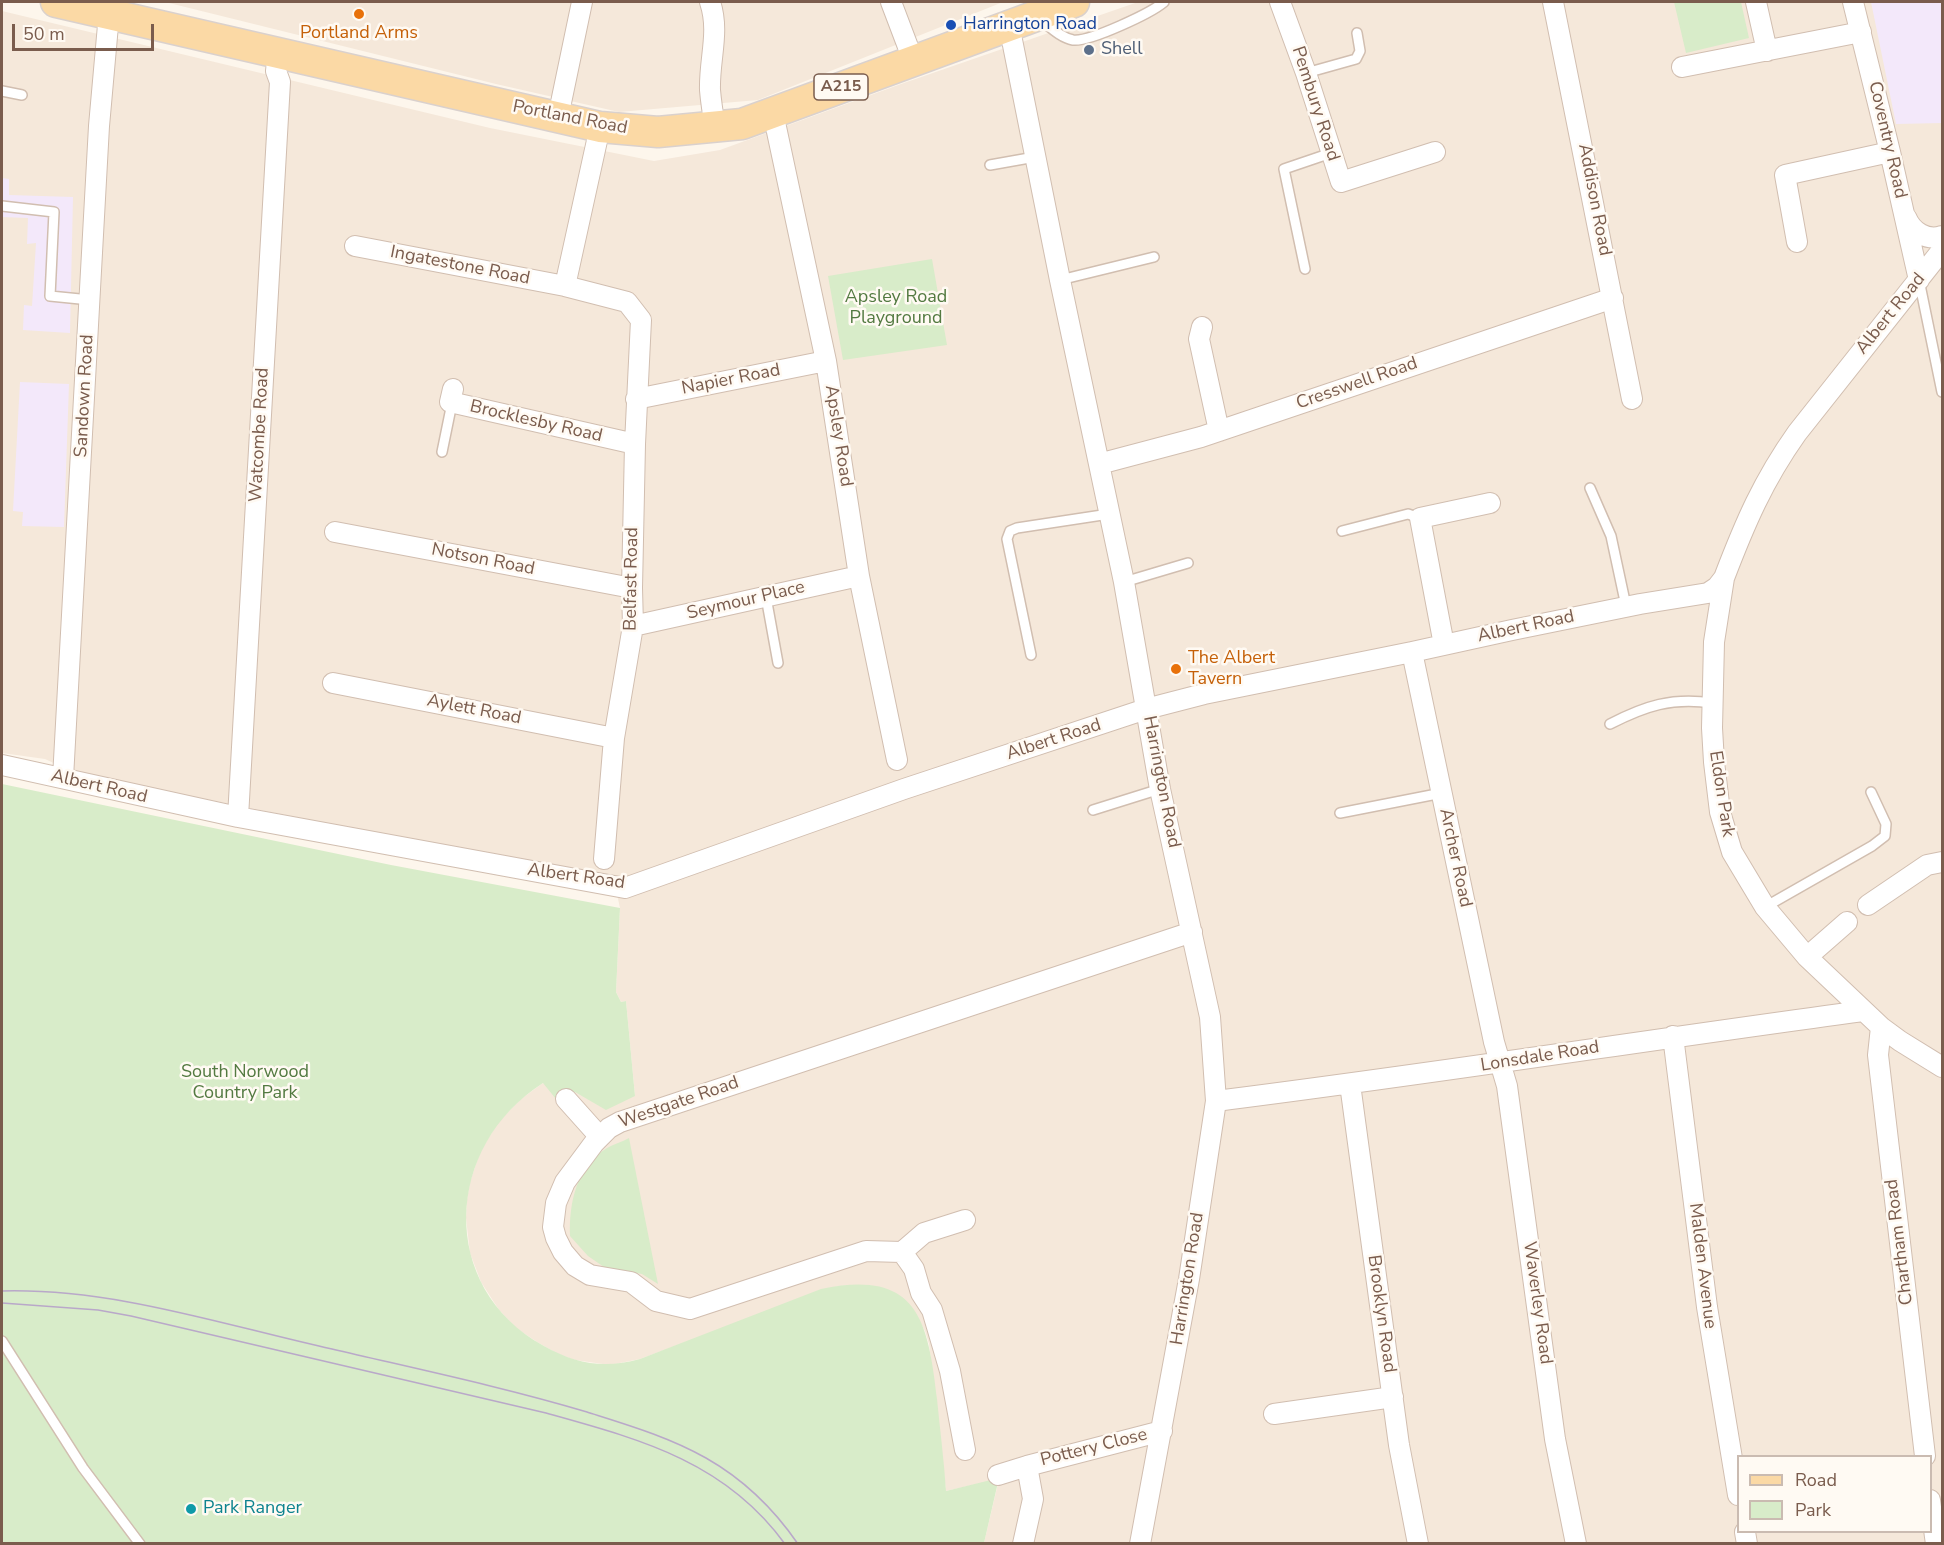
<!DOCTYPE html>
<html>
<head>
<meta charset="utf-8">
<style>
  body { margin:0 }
  #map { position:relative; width:1944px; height:1545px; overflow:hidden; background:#fdf6ec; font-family:"Nunito Sans",sans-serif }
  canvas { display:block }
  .frame { position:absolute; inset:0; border:3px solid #7a5c4d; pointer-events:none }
  .legend { position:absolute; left:1737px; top:1455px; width:195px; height:78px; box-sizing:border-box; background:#fffaf3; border:2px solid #cabbb1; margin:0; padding:8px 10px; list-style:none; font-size:18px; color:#7a5c4d }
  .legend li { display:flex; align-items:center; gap:12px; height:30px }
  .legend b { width:30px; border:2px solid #cabbb1 }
  .scale { position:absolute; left:12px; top:24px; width:142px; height:27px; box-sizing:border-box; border:3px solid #7a5c4d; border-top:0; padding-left:8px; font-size:18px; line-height:21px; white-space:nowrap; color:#7a5c4d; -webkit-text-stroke:4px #fffaf3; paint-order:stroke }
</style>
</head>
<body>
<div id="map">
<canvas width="1944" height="1545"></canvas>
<div class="frame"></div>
<ul class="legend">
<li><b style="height:8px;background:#fbd9a5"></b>Road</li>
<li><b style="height:16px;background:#d8ecc9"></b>Park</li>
</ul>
<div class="scale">50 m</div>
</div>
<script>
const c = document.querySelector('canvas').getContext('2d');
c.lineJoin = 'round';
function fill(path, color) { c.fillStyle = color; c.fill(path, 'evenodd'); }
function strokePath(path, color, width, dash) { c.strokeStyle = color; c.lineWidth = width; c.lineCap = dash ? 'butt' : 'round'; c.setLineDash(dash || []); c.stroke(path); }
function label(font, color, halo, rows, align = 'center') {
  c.font = font + ' "Nunito Sans",sans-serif'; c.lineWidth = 5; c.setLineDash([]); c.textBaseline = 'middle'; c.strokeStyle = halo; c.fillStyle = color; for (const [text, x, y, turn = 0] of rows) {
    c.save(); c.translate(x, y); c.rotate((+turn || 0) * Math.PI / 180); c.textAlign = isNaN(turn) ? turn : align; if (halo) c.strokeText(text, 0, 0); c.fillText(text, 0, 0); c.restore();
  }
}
const residential = new Path2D(`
  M 165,2 L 1003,2 L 758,100 L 619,112 L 496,84 Z
  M 1138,2 L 1942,2 L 1942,1543 L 984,1543 L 999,1479 L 946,1491 L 929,1344 L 925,1331 L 912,1308 L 870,1285 L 838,1286 L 640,1359 L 610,1365 L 575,1360 L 558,1354 L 537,1342 L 516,1328 L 499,1310 L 481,1282 L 470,1253 L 466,1218 L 467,1199 L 470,1182 L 480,1152 L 498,1122 L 521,1099 L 543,1083 L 575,1091 L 635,1096 L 626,1001 L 621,1002 L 616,992 L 620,908 L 613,876 L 325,823 L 75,773 L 45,759 L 2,753 L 2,11 L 490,128 L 654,161 L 720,150 L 901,84 ZM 1738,1456 L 1930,1456 L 1930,1532 L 1738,1532 Z`);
const education = new Path2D(`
  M 1871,2 L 1942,2 L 1942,123 L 1896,124 Z
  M 2,178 L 9,179 L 9,195 L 73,197 L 70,333 L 23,330 L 24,305 L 32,306 L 36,243 L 27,244 L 28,218 L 2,217 Z
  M 20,382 L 69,384 L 64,527 L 22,526 L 23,512 L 13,511 Z`);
const green = new Path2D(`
  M 1674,2 L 1741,2 L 1749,38 L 1686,53 Z
  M 932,259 L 947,345 L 843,360 L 828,276 Z
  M 2,784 L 391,865 L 620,908 L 616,992 L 621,1002 L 626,1001 L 635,1096 L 606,1110 L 575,1092 L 560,1104 L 543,1083 C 444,1146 437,1287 544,1346 C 576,1364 604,1369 640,1359 L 821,1289 C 917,1269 928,1319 937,1399 C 940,1430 944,1460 946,1491 L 999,1478 L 984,1543 L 2,1543 Z
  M 629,1138 L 658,1284 L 642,1274 L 604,1267 L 588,1256 L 570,1236 C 569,1203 576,1167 607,1148 C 614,1144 622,1142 629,1138 Z`);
const lane = new Path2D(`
  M 1041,20 C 1050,27 1061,38 1073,40 C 1090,42 1151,13 1164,2
  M 1306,73 L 1356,59 L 1360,51 L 1357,33
  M 2,91 L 22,95
  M 990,165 L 1035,157
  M 2,206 L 54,212 L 50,296 L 90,300
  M 1305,269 L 1284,169 L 1331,153
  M 1060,280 L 1154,257
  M 1919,280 L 1942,392
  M 442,452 L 452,403
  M 1590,488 L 1611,536 L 1626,606
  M 1342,531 L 1408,514 L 1420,518
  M 1124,582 L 1188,563
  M 766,597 L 778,663
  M 1031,655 L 1007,539 L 1010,531 L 1017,528 L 1109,514
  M 1610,724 C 1645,706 1672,697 1712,703
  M 1093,810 L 1160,789
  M 1340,813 L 1442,793
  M 1765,907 L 1872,846 L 1885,836 L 1886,824 L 1871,792
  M 2,1341 L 83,1468 L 140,1544`);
const street = new Path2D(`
  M 710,2 C 720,32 709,59 710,90 C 711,102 713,115 715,127
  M 891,2 L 913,60
  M 1280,2 L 1306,73 L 1341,182 L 1435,152
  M 1553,2 L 1632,399
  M 1756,2 L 1767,51
  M 1853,2 L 1890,152 L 1919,280
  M 1009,25 L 1060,280 L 1124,582 L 1160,789 L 1210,1017 L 1216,1101 L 1189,1279 L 1140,1544
  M 1682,67 L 1861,32
  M 773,113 L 826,361 L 859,576 L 897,760
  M 558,117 L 582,2
  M 1906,217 C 1912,232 1927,241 1942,236
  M 1797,242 L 1785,175 L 1890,152
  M 355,246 L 565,286 L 627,302 L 641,320 L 635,444 L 632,588 L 633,626 L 614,738 L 604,859
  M 565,286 L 600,127
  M 1202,327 L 1199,339 L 1219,431
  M 453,389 L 450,402 L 635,444
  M 636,399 L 826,361
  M 1099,464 L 1201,437 L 1613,298
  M 335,532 L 632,588
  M 1724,578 L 1714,642 L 1712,728 L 1714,762 L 1720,812 L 1732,852 L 1765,907 L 1807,957 L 1881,1027 L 1900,1041 L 1942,1067
  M 633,626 L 859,576
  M 1444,645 L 1420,518 L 1490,503
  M 1412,652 L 1494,1042 L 1507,1086 L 1555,1439 L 1576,1544
  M 333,683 L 614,738
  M 2,765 L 238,817 L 625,888 L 904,789 L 1146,709 L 1204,694 L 1412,652 L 1512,630 L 1640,604 L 1708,593 L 1717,587 L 1724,578 C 1745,523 1763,481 1797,433 L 1942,250
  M 63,778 L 99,126 L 109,14
  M 238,817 L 280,82 L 276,71 L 278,54
  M 1868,905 L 1927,865 L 1942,862
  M 1807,957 L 1847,922
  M 1881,1027 L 1878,1055 L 1925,1456
  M 1673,1036 L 1707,1307 L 1738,1495
  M 1350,1084 L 1399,1445 L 1418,1544
  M 566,1099 L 600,1137
  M 1216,1101 C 1432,1074 1647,1040 1863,1011
  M 902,1252 L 924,1233 L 965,1220
  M 1274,1414 L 1393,1397
  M 965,1450 L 950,1371 L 932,1310 L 921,1293 L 914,1269 L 902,1252 L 866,1251 L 690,1309 L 656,1301 L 631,1282 L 590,1275 L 575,1266 L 563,1252 L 556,1238 L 553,1227 L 556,1203 L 565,1182 L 594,1143 L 609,1128 L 620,1122 L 1192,932
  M 998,1475 L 1027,1466
  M 1930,1500 L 1936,1544
  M 1745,1532 L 1747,1544
  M 1023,1544 L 1033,1499 L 1027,1466 L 1162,1431`);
const primary = new Path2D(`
  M 56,2 L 600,127 L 658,132 L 742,124 L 1074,2`);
const tram = new Path2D(`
  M 2,1291 C 114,1288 223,1325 332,1349 C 417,1369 503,1387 587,1412 C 628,1425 669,1437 706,1458 C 743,1479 774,1509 798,1544
  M 2,1303 L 98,1310 L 131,1316 L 546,1413 C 639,1439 725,1461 785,1544`);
const markers = [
  [359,14,6,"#e8710a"],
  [951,25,6,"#1a4fb4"],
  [1089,50,6,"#5c6f8a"],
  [1176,669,6,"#e8710a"],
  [191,1509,6,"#0f9aa8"]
];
const shields = [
  [841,87,54]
];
const shieldNames = [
  ["A215",841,87]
];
const transitNames = [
  ["Harrington Road",963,25]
];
const foodNames = [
  ["Portland Arms",359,34],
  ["The Albert",1188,659,"left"],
  ["Tavern",1188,680,"left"]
];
const serviceNames = [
  ["Shell",1101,50]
];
const streetNames = [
  ["Pembury Road",1315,104,72],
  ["Portland Road",570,118,11],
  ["Coventry Road",1887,140,77],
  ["Addison Road",1594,200,79],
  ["Ingatestone Road",460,266,11],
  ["Albert Road",1891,314,-51],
  ["Napier Road",731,380,-11],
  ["Cresswell Road",1357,384,-19],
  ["Sandown Road",85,396,-87],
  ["Brocklesby Road",536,422,13],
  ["Watcombe Road",260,435,-87],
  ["Apsley Road",838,436,81],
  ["Notson Road",483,560,11],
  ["Belfast Road",632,579,-89],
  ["Seymour Place",746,601,-13],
  ["Albert Road",1526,627,-12],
  ["Aylett Road",474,710,11],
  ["Albert Road",1054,740,-18],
  ["Harrington Road",1161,782,79],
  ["Albert Road",99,787,13],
  ["Eldon Park",1721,794,81],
  ["Archer Road",1455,858,78],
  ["Albert Road",576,877,8],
  ["Lonsdale Road",1540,1057,-9],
  ["Westgate Road",679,1103,-19],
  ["Chartham Road",1900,1242,-97],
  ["Malden Avenue",1702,1266,83],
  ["Harrington Road",1188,1279,-81],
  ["Waverley Road",1537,1303,82],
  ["Brooklyn Road",1381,1314,82],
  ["Pottery Close",1094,1448,-14]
];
const parkNames = [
  ["Apsley Road",896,298],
  ["Playground",896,319],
  ["South Norwood",245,1073],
  ["Country Park",245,1094]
];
const cultureNames = [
  ["Park Ranger",203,1509]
];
fill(residential, '#f5e8da');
fill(education, '#f3e8fa');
fill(green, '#d8ecc9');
strokePath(lane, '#d1beb0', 12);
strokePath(street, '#d1beb0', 22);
strokePath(primary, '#dad1cd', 33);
strokePath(lane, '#fff', 9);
strokePath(street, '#fff', 20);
strokePath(primary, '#fbd9a5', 30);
strokePath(tram, '#b9a8c9', 1.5);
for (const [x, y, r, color] of markers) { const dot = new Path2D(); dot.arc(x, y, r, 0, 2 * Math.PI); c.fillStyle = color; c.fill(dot); strokePath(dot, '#fffaf3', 2); }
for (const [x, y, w] of shields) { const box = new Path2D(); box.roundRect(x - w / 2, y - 13, w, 26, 4.5); c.fillStyle = '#fffaf3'; c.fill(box); strokePath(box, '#7a5c4d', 1.5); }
label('bold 16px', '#7a5c4d', null, shieldNames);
label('18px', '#164399', '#fffaf3', transitNames, 'left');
label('18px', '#c56008', '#fffaf3', foodNames);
label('18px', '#4e5e75', '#fffaf3', serviceNames, 'left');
label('18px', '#7a5c4d', '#fffaf3', streetNames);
label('18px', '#537a41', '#fffaf3', parkNames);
label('18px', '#0d838f', '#fffaf3', cultureNames, 'left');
</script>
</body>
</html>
